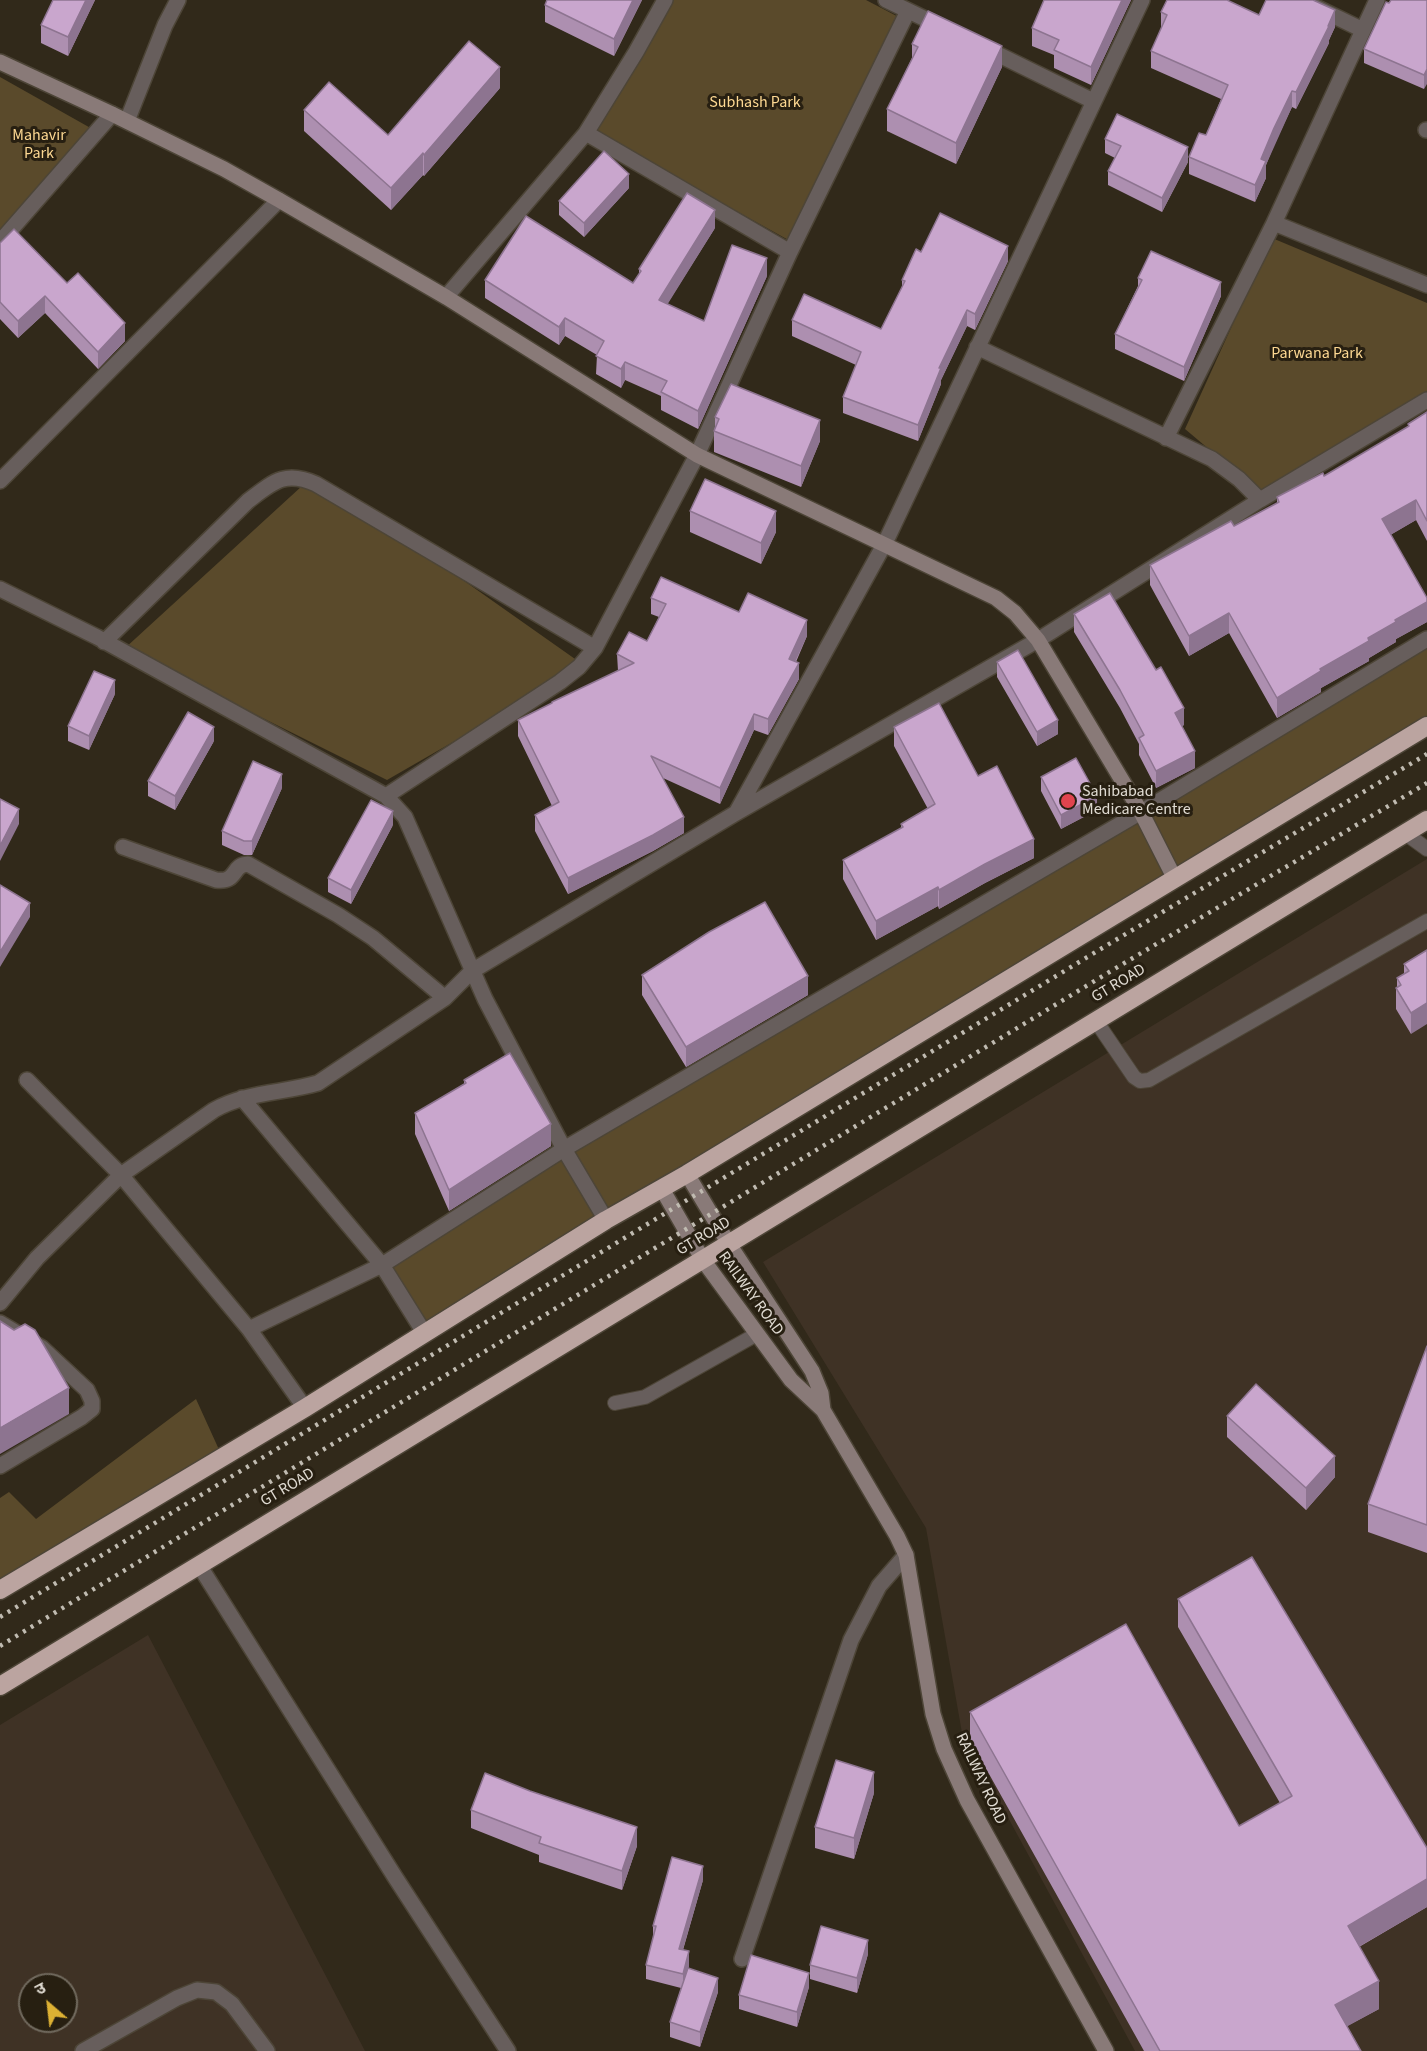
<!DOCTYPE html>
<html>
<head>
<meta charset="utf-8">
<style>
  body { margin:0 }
  #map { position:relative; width:1427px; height:2051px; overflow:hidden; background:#31291a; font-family:"Source Sans 3","Noto Sans Devanagari",sans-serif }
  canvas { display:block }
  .north { position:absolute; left:18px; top:1973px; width:60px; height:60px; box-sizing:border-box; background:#271f11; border:2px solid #716a5e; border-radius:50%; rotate:332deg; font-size:16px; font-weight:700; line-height:24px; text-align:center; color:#e0dbd2 }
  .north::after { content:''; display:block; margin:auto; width:21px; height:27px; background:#ddb133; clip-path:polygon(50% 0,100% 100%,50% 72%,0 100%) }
</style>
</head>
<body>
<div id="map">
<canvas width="1427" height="2051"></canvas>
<div class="north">उ</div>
</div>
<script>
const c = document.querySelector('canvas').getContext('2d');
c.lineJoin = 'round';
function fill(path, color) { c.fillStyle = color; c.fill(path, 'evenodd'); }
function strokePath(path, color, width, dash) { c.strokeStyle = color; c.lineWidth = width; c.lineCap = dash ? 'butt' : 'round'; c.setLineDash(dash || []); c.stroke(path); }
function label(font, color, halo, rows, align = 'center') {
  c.font = font + ' "Source Sans 3",sans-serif'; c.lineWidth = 6; c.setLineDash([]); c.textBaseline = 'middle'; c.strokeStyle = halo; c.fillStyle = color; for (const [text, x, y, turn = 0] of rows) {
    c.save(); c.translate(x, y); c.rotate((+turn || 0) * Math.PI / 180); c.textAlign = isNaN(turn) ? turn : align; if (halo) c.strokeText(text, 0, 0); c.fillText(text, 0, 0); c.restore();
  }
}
const industrial = new Path2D(`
  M 1427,859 L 1427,2051 L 1135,2051 L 962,1733 L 926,1528 L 763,1262 Z
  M 148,1635 L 365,2051 L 0,2051 L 0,1725 ZM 30,1985 L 66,1985 L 66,2021 L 30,2021 Z`);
const green = new Path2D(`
  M 665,0 L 866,0 L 910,23 L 801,247 L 592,131 Z
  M 0,77 L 103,135 L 0,243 Z
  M 1272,238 L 1427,303 L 1427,394 L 1261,493 L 1185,429 Z
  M 314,475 L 585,666 L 387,780 L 124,649 Z
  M 1427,637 L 1427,726 L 431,1331 L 384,1266 Z
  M 196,1399 L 221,1454 L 0,1588 L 0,1498 L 9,1492 L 36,1519 Z`);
const lane = new Path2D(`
  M 1405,833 L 1427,849
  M 1096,1021 L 1134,1077 L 1140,1081 L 1149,1080 L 1427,921
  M 615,1403 L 645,1397 L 757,1334`);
const street = new Path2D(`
  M 886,0 L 942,27
  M 1301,0 L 1363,30
  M 985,48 L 1093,101
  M 127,121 L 165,25 L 178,0
  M 1426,130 L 1427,130
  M 586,133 L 790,252
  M 1274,223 L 1427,285
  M 0,242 L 112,114
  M 446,297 L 586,133 L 636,52 L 665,0
  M 977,347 L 1212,459 L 1239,479 L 1260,500
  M 1166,438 L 1274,223 L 1377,0
  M 0,481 L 279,200
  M 0,589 L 97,637 L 386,796 L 405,817 L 485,999 L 564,1149 L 606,1220
  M 104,642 L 248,501 C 273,482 285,470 316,484 L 595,648
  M 386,796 L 560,682 L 579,667 L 595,648 L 697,455 L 790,252 L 908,11
  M 736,813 L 885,543 L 1142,0
  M 123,847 L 216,880 C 238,883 231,865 248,864 L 338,915 L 373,938 L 445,998
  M 27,1080 L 121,1175 L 249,1329 L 305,1408
  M 242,1098 L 382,1265 L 425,1334
  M 0,1303 L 37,1258 L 121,1175 L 214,1110 C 245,1092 284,1093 318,1083 L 445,998 L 472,971 L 736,813 L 1038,640 L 1260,500 L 1427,400
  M 0,1323 L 42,1348 L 87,1390 L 92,1401 L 92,1409 L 82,1417 L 0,1466
  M 249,1329 L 382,1265 L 564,1149 L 1141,812 L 1427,639
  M 199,1565 L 395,1877 L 508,2051
  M 742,1959 L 851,1640 L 879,1586 L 906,1555
  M 83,2051 L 177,1998 L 197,1990 L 216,1992 L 232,2004 L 267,2051`);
const secondary = new Path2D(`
  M 0,62 L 112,114 L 224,169 L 279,200 L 446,297 L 697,455 L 996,598 L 1015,613 L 1038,640 L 1141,812 L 1175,879
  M 687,1174 L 729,1244 L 812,1371 L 821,1393 L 823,1410
  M 662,1189 L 703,1260 L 791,1380 L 823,1410 L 897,1536 L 906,1555 L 933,1714 L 944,1749 L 967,1800 L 1106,2051`);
const highway = new Path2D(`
  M 0,1590 L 305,1408 L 606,1220 L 687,1174 L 1427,726
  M 0,1686 L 1427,820`);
const rail = new Path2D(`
  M 0,1617 L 1099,950 L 1427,754
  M 0,1646 L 1111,971 L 1427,783`);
const wall = new Path2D(`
  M 53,0 L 95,0 L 68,56 L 41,43 L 41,25 Z
  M 642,0 L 614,56 L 545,22 L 545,5 Z
  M 1044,0 L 1131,0 L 1091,85 L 1054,68 L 1054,55 L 1032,46 L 1032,28 Z
  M 1427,0 L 1424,89 L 1364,63 L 1364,49 L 1389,3 Z
  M 1161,12 L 1259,15 L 1335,27 L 1329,40 L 1329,43 L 1296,109 L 1292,107 L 1274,145 L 1266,165 L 1266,178 L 1255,202 L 1189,174 L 1189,157 L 1206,135 L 1221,99 L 1151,68 L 1151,51 L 1161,29 Z
  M 912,44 L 1002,67 L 956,164 L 887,131 L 887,109 L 912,58 Z
  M 500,88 L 424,176 L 423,175 L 391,210 L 304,131 L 304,110 L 388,135 Z
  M 1105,139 L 1188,162 L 1162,212 L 1108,185 L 1108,171 L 1115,158 L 1105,153 Z
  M 629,188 L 584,237 L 559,215 L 559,201 Z
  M 715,228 L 667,304 L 704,321 L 767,276 L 698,429 L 661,410 L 661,396 L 625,380 L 621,388 L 596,374 L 597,355 L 565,336 L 559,345 L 485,298 L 485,280 L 633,283 L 639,274 L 639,269 Z
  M 0,243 L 67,283 L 125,341 L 98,369 L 45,313 L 18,338 L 0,319 Z
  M 921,252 L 1008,261 L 975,330 L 967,326 L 941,380 L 941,384 L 918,441 L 843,413 L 843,397 L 856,365 L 792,336 L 792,320 L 881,329 L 902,287 L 902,280 Z
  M 1138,278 L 1221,296 L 1184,381 L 1115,349 L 1115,334 L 1138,286 Z
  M 1427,412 L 1427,541 L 1416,520 L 1390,535 L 1427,598 L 1427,622 L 1396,639 L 1396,642 L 1369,658 L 1369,661 L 1321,688 L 1321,692 L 1277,718 L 1229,633 L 1189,656 L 1150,585 L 1150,565 L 1234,526 L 1277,503 L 1277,497 L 1324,476 L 1408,427 L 1408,424 Z
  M 715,417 L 820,441 L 801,487 L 714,452 L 714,431 L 715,427 Z
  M 690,511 L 776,532 L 761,564 L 690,532 Z
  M 651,598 L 739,612 L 807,636 L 796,662 L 799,679 L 768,735 L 754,730 L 720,804 L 663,778 L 684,833 L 653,851 L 568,894 L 535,831 L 535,815 L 552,806 L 518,736 L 518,720 L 552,703 L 552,702 L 618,671 L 617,654 L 647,641 L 659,617 L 651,614 Z
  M 1074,614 L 1184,725 L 1182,726 L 1195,768 L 1156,788 L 1139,755 L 1139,744 L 1120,708 L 1074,632 Z
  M 997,662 L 1058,734 L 1037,746 L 997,677 Z
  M 115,694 L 89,750 L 68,741 L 68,726 Z
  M 894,727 L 978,776 L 1034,858 L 985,883 L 939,909 L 938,906 L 876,940 L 843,879 L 843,860 L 901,828 L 901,824 L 928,809 L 894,746 Z
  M 214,741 L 175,810 L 148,796 L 148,781 Z
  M 1041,777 L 1097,810 L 1061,829 L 1041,791 Z
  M 282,788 L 252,855 L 244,855 L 222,845 L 222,831 Z
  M 393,825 L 351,904 L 328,892 L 328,878 Z
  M 1427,950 L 1411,1034 L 1396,1009 L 1396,988 L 1397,987 L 1397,978 L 1404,974 L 1404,964 Z
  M 642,975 L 808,995 L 686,1067 L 642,995 Z
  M 464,1080 L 551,1146 L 449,1211 L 415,1134 L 415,1113 L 464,1084 Z
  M 1427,1346 L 1427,1553 L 1368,1532 L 1368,1504 Z
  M 1227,1416 L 1335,1477 L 1306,1510 L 1227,1437 Z
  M 1178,1599 L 1427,1907 L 1359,1947 L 1379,2009 L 1347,2026 L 1361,2051 L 1144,2051 L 970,1740 L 970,1712 L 1239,1826 L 1280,1803 L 1178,1627 Z
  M 874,1793 L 854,1859 L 815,1848 L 815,1827 Z
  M 471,1810 L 637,1846 L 622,1890 L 539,1862 L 539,1855 L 471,1828 Z
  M 703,1880 L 683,1950 L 689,1966 L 688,1968 L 718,1992 L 700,2047 L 670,2037 L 670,2022 L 681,1988 L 646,1979 L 646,1965 L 653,1939 L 653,1926 Z
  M 868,1954 L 857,1993 L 810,1979 L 810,1965 Z
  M 809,1987 L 797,2027 L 739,2009 L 739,1995 Z`);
const shadedWall = new Path2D(`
  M 86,0 L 95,0 L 68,56 L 68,37 Z
  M 633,0 L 642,0 L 614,56 L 614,39 Z
  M 1122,0 L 1131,0 L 1091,85 L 1091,67 Z
  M 1335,10 L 1335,27 L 1329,40 L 1329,43 L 1296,109 L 1296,92 Z
  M 1002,46 L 1002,67 L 956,164 L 956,143 Z
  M 500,67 L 500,88 L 424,176 L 424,155 Z
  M 1427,69 L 1427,84 L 1424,89 L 1424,75 Z
  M 1292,91 L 1292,107 L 1266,165 L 1266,178 L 1255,202 L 1255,185 L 1261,159 L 1274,128 Z
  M 1188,147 L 1188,162 L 1162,212 L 1162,198 Z
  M 423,153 L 423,175 L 391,210 L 391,188 Z
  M 629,174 L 629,188 L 584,237 L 584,223 Z
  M 715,210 L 715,228 L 659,318 L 659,300 Z
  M 1008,246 L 1008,261 L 975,330 L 975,314 Z
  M 767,258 L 767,276 L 698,429 L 698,411 Z
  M 1221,282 L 1221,296 L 1184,381 L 1184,367 Z
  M 45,296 L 45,313 L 18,338 L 18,321 Z
  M 967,310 L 967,326 L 941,380 L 941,384 L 918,441 L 918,425 L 939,368 Z
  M 565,318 L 565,336 L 559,345 L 559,327 Z
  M 125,323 L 125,341 L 98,369 L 98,352 Z
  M 625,362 L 625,380 L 621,388 L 621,369 Z
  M 820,420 L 820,441 L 801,487 L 801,466 Z
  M 1416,500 L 1416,520 L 1382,540 L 1382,519 Z
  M 776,511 L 776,532 L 761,564 L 761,543 Z
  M 1427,602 L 1427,622 L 1396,639 L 1396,642 L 1369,658 L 1369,661 L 1321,688 L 1321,692 L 1277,718 L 1277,698 L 1320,669 L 1395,620 Z
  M 1229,613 L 1229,633 L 1189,656 L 1189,636 Z
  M 807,620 L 807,636 L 789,675 L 789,659 Z
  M 799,663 L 799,679 L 768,735 L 768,719 Z
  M 115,680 L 115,694 L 89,750 L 89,736 Z
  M 1184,708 L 1184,725 L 1175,730 L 1175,713 Z
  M 754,714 L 754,730 L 720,804 L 720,788 Z
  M 1058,720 L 1058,734 L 1037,746 L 1037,732 Z
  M 214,727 L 214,741 L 175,810 L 175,796 Z
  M 1195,751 L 1195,768 L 1156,788 L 1156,771 Z
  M 282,774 L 282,788 L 252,855 L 252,841 Z
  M 1097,796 L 1097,810 L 1061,829 L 1061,815 Z
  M 19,809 L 19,824 L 0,861 L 0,846 Z
  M 393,811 L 393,825 L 351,904 L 351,890 Z
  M 684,817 L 684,833 L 653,851 L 568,894 L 568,878 Z
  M 1034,839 L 1034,858 L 985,883 L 939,909 L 939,890 L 985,864 Z
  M 938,887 L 938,906 L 876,940 L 876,921 Z
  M 30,903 L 30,917 L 0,967 L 0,952 Z
  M 808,976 L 808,995 L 686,1067 L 686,1047 Z
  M 1427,1003 L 1427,1024 L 1411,1034 L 1411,1013 Z
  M 551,1124 L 551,1146 L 449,1211 L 449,1190 Z
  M 69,1388 L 69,1414 L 0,1454 L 0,1428 Z
  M 1335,1456 L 1335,1477 L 1306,1510 L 1306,1488 Z
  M 874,1772 L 874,1793 L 854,1859 L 854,1838 Z
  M 637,1827 L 637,1846 L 622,1890 L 622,1871 Z
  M 703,1866 L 703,1880 L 679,1963 L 679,1949 Z
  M 1427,1879 L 1427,1907 L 1348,1953 L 1348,1926 Z
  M 868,1940 L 868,1954 L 857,1993 L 857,1978 Z
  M 689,1951 L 689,1966 L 683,1989 L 683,1974 Z
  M 809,1973 L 809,1987 L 797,2027 L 797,2012 Z
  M 718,1978 L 718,1992 L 700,2047 L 700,2032 Z
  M 1379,1981 L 1379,2009 L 1335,2033 L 1335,2005 Z`);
const building = new Path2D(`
  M 53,0 L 86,0 L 68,37 L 41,25 Z
  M 547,0 L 633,0 L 614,39 L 545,5 Z
  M 1044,0 L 1122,0 L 1091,67 L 1054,50 L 1059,40 L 1032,28 Z
  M 1167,0 L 1227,0 L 1259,15 L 1266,0 L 1313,0 L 1335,10 L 1328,26 L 1329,26 L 1296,92 L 1292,91 L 1274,128 L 1261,159 L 1266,161 L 1255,185 L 1189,157 L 1199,133 L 1206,135 L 1228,85 L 1151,51 L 1167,15 L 1161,12 Z
  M 1391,0 L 1427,0 L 1427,69 L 1424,75 L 1364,49 L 1386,2 L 1389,3 Z
  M 928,11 L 1002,46 L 956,143 L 887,109 L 918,47 L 912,44 Z
  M 469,41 L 500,67 L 424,155 L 423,153 L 391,188 L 304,110 L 329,82 L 388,135 Z
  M 1117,114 L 1188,147 L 1162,198 L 1108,171 L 1121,146 L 1105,139 Z
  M 604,151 L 629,174 L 584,223 L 559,201 Z
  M 687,193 L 715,210 L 659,300 L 704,321 L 732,245 L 767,258 L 698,411 L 661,392 L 667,381 L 625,362 L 621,369 L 596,356 L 604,341 L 565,318 L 559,327 L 485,280 L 526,216 L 633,283 L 641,271 L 639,269 Z
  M 940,213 L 1008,246 L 975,314 L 967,310 L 939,368 L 941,368 L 918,425 L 843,397 L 861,352 L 792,320 L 804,294 L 881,329 L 905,281 L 902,280 L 916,249 L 921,252 Z
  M 14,229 L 67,283 L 78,273 L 125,323 L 98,352 L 45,296 L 18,321 L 0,302 L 0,243 Z
  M 1151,251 L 1221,282 L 1184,367 L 1115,334 L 1142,280 L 1138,278 Z
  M 731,384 L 820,420 L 801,466 L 714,431 L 719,419 L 715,417 Z
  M 1427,412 L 1427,521 L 1416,500 L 1382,519 L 1427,598 L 1427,602 L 1395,620 L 1396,622 L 1368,638 L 1369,641 L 1320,669 L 1321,671 L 1277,698 L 1229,613 L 1189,636 L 1150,565 L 1231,521 L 1234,526 L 1279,502 L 1277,497 L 1323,473 L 1324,476 L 1409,426 L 1408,424 Z
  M 705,479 L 776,511 L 761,543 L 690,511 Z
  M 661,577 L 739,612 L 748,593 L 807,620 L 789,659 L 799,663 L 768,719 L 754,714 L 720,788 L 651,756 L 684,817 L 653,835 L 568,878 L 535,815 L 559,802 L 518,720 L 552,703 L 552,702 L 634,663 L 617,654 L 629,632 L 647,641 L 666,604 L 651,598 Z
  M 1110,593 L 1156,670 L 1161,667 L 1184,708 L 1175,713 L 1195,751 L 1156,771 L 1139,738 L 1144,735 L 1120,690 L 1074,614 Z
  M 1018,650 L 1058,720 L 1037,732 L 997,662 Z
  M 94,671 L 115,680 L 89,736 L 68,726 Z
  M 939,703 L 978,776 L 997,766 L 1034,839 L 985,864 L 939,890 L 938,887 L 876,921 L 843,860 L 903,827 L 901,824 L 935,804 L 894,727 Z
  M 188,712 L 214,727 L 175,796 L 148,781 Z
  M 1076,758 L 1097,796 L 1061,815 L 1041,777 Z
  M 253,761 L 282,774 L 252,841 L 244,841 L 222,831 Z
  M 0,799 L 19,809 L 0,846 Z
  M 371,800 L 393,811 L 351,890 L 328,878 Z
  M 0,885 L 30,903 L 0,952 Z
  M 765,902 L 808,976 L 686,1047 L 642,975 L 709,932 Z
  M 1427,950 L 1427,1003 L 1411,1013 L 1396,988 L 1401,985 L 1397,978 L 1409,971 L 1404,964 Z
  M 510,1053 L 551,1124 L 449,1190 L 415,1113 L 466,1083 L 464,1080 Z
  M 0,1321 L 14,1330 L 25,1324 L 35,1330 L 69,1388 L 0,1428 Z
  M 1427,1346 L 1427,1525 L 1368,1504 Z
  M 1256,1384 L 1335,1456 L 1306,1488 L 1227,1416 Z
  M 1252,1557 L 1427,1848 L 1427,1879 L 1348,1926 L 1379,1981 L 1335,2005 L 1361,2051 L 1160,2051 L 970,1712 L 1126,1624 L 1239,1826 L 1292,1796 L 1178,1599 Z
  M 836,1760 L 874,1772 L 854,1838 L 815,1827 Z
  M 485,1773 L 530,1791 L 637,1827 L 622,1871 L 539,1843 L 541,1837 L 471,1810 Z
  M 672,1857 L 703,1866 L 679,1949 L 689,1951 L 683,1974 L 646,1965 L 656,1926 L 653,1926 Z
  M 821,1926 L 868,1940 L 857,1978 L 810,1965 Z
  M 751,1955 L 809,1973 L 797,2012 L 739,1995 Z
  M 688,1968 L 718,1978 L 700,2032 L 670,2022 Z`);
const markers = [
  [1068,801,8,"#e0444e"]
];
const parkNames = [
  ["Subhash Park",755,103],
  ["Mahavir",39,136],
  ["Park",39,154],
  ["Parwana Park",1317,354]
];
const poiNames = [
  ["Sahibabad",1082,792],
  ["Medicare Centre",1082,810]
];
const streetNames = [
  ["GT ROAD",1119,984,-31],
  ["GT ROAD",704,1237,-31],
  ["RAILWAY ROAD",750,1294,54],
  ["GT ROAD",288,1488,-31],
  ["RAILWAY ROAD",980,1779,65]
];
fill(industrial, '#3f3225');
fill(green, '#5a4a2b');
strokePath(lane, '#4d4537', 16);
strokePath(street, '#4d4537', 18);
strokePath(secondary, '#4d4537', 18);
strokePath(highway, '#4d4537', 21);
strokePath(lane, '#675e5c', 14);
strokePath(street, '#675e5c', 15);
strokePath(secondary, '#897a78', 15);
strokePath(highway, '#bba4a0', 18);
strokePath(rail, '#c0bbb1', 4.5, [3, 6]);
fill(wall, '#ad8fb0');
fill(shadedWall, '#8d7490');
fill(building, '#c9a6cd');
strokePath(building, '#8d7490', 1.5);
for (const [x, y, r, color] of markers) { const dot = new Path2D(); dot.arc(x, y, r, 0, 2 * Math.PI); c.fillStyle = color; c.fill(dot); strokePath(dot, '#271f11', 2); }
label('16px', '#fdd892', '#271f11', parkNames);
label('16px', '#e0dbd2', '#271f11', poiNames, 'left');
label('16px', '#e0dbd2', '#271f11', streetNames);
</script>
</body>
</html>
